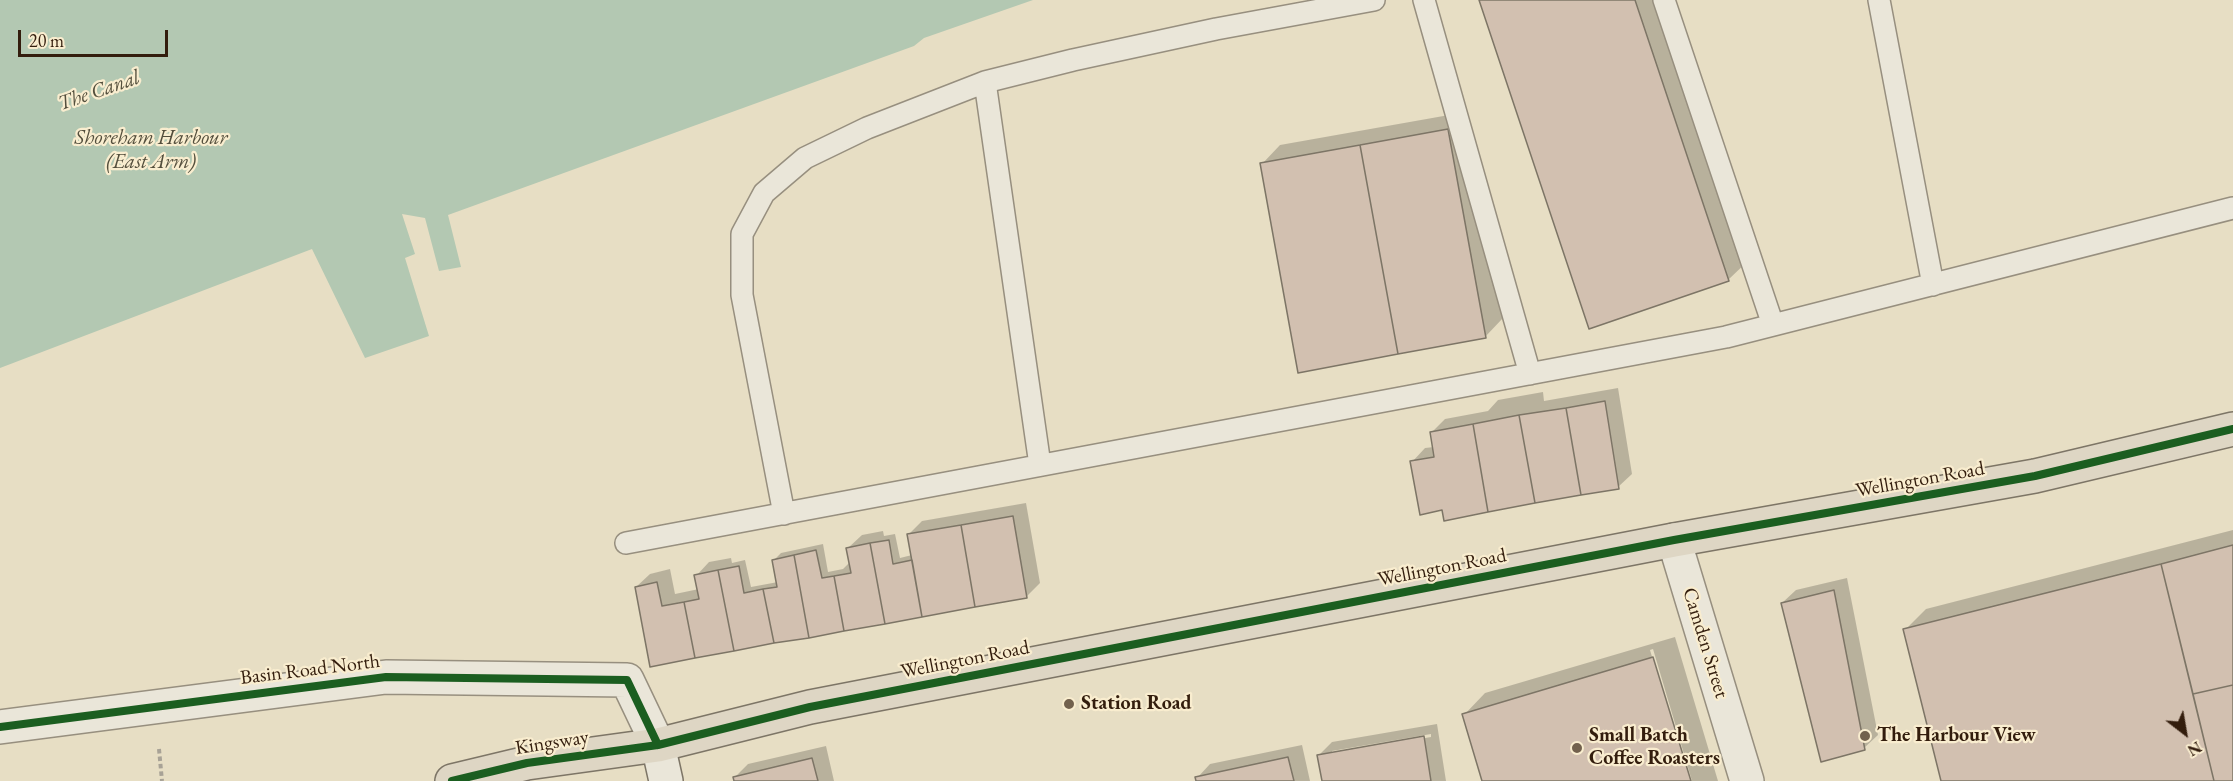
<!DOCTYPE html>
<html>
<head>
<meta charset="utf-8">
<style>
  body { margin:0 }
  #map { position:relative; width:2233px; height:781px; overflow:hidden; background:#e7dec4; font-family:"EB Garamond",serif }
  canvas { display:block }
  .north { position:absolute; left:2155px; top:703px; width:60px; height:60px; -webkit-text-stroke:4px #f9edcf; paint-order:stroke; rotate:149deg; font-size:16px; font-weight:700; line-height:24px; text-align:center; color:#331d0d }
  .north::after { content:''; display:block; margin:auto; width:21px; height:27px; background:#331d0d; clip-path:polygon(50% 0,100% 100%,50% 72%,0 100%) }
  .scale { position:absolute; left:18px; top:30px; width:150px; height:27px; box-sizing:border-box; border:3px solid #331d0d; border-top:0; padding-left:8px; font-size:18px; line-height:21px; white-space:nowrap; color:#331d0d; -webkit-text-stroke:4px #f9edcf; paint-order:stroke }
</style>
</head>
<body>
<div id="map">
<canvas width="2233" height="781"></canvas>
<div class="north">N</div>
<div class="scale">20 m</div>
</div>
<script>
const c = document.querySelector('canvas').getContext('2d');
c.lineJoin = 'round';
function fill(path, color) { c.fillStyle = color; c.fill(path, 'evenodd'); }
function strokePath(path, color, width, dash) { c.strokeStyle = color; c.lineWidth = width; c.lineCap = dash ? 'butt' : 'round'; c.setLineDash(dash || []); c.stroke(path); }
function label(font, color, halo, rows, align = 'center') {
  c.font = font + ' "EB Garamond",serif'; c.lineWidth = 4.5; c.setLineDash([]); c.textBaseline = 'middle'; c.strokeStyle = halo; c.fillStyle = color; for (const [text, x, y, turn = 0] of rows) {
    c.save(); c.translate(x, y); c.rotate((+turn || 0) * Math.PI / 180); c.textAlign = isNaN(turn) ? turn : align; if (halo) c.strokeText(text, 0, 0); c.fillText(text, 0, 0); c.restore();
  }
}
const water = new Path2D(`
  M 0,0 L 1033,0 L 924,38 L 914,46 L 448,215 L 461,267 L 439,271 L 425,218 L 402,214 L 415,254 L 405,258 L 429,336 L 365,358 L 312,249 L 0,368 Z`);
const shadow = new Path2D(`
  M 1480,0 L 1663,0 L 1750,259 L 1728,280 Z
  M 1466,112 L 1503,318 L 1485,337 L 1262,164 L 1280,145 Z
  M 1618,388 L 1632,474 L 1618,487 L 1443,508 L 1412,462 L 1425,448 L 1434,447 L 1432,432 L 1445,419 L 1488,411 L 1498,400 L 1543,392 L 1544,401 Z
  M 1026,503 L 1040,583 L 1026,597 L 651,665 L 636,587 L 650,574 L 670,569 L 675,594 L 699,589 L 696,576 L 709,562 L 731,558 L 732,563 L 745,560 L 751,587 L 778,582 L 774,560 L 781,553 L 823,544 L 828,572 L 843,569 L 849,563 L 848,548 L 862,535 L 883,531 L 884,536 L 895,534 L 900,558 L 912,555 L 908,535 L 922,521 Z
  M 2233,530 L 2233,781 L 1942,781 L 1905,630 L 1926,609 Z
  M 1847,578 L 1878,735 L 1864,748 L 1782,603 L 1796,590 Z
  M 1675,637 L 1718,781 L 1692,781 L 1653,649 L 1650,650 L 1689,781 L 1484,781 L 1464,715 L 1485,693 Z
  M 1437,724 L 1446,781 L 1323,781 L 1319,755 L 1332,742 ZM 1431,734 L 1431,737 L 1332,754 L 1332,751 Z
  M 1302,745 L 1310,781 L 1197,781 L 1197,778 L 1210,764 Z
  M 826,746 L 834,781 L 735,781 L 735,777 L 748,764 Z`);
const building = new Path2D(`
  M 1479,0 L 1635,0 L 1729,281 L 1589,329 Z
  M 1448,129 L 1486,338 L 1398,354 L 1360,145 Z
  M 1360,145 L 1398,354 L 1298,373 L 1260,163 Z
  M 1605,401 L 1619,489 L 1581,495 L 1566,408 Z
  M 1566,408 L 1581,495 L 1535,503 L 1519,415 Z
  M 1519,415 L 1535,503 L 1488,512 L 1473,424 Z
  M 1473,424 L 1488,512 L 1444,521 L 1442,510 L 1420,515 L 1410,461 L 1434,457 L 1430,432 Z
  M 1013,516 L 1027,598 L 975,607 L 961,525 Z
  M 961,525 L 975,607 L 922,617 L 907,534 Z
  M 889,540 L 893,564 L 912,560 L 922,617 L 885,624 L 870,543 Z
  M 870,543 L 885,624 L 844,631 L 834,576 L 851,573 L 846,548 Z
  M 2233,545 L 2233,685 L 2193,694 L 2161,564 Z
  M 816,550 L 822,578 L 834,576 L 844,631 L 809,638 L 794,555 Z
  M 794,555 L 809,638 L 774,643 L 763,589 L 777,587 L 772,560 Z
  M 2161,564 L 2214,781 L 1941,781 L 1903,629 Z
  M 739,566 L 744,593 L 763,589 L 774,643 L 734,651 L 718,570 Z
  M 718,570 L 734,651 L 695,658 L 684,602 L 699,599 L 694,575 Z
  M 657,582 L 662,606 L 684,602 L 695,658 L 650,667 L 635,587 Z
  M 1834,590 L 1865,750 L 1821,762 L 1781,603 Z
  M 1653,657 L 1691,781 L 1482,781 L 1462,714 Z
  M 2233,685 L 2233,781 L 2214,781 L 2193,694 Z
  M 1424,736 L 1431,781 L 1322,781 L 1317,755 Z
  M 1288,757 L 1294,781 L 1196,781 L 1195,777 Z
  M 812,758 L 818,781 L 734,781 L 733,777 Z`);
const path = new Path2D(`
  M 159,749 L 162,781`);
const service = new Path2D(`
  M 1424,0 L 1530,374
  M 1664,0 L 1773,325
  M 1879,0 L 1933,285
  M 985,82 L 1040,465
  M 784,514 L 742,295 L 742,234 L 764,193 L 805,158 L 867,128 L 985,82 L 1073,60 L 1216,29 L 1374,0
  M 626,543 L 1726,337 L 2233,208`);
const minor = new Path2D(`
  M 1674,540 L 1747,781
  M 0,727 L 386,677 L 627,680 L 658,745`);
const secondary = new Path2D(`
  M 658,745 L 666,781`);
const primary = new Path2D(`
  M 452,781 L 527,763 L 658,745 L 810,707 L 1674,540 L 2035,476 L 2233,429`);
const cycleway = new Path2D(`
  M 0,727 L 386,677 L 627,680 L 658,745
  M 452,781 L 527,763 L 658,745 L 810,707 L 1674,540 L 2035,476 L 2233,429`);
const markers = [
  [1069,704,6,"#72614d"],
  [1865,736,6,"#72614d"],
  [1577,748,6,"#72614d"]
];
const streetNames = [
  ["Wellington Road",1920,480,-10],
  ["Wellington Road",1442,568,-11],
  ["Camden Street",1705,643,73],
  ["Wellington Road",965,660,-11],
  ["Basin Road North",310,670,-7],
  ["Kingsway",552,743,-9]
];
const poiNames = [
  ["Station Road",1081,704],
  ["Small Batch",1589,736],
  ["Coffee Roasters",1589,759],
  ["The Harbour View",1877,736]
];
const waterNames = [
  ["The Canal",99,91,-19],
  ["Shoreham Harbour",151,138],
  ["(East Arm)",151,162]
];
fill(water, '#b3c8b2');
fill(shadow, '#0003');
fill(building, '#d2c0b0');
strokePath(building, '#7d7566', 1.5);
strokePath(service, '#978f7f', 24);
strokePath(minor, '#978f7f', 36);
strokePath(secondary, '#7d7566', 36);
strokePath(primary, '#7d7566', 36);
strokePath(path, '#a8a296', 4, [4.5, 3]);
strokePath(service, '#eae6d9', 21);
strokePath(minor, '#eae6d9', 33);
strokePath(secondary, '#eae6d9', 33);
strokePath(primary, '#ded6c4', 33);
strokePath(cycleway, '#1b5e20', 8);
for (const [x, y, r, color] of markers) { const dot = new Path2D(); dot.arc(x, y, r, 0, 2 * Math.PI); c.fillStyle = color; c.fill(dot); strokePath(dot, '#f9edcf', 2); }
label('20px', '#331d0d', '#f9edcf', streetNames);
label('bold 20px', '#331d0d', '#f9edcf', poiNames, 'left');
label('italic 21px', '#534e3c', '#f9edcf', waterNames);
</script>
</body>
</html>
